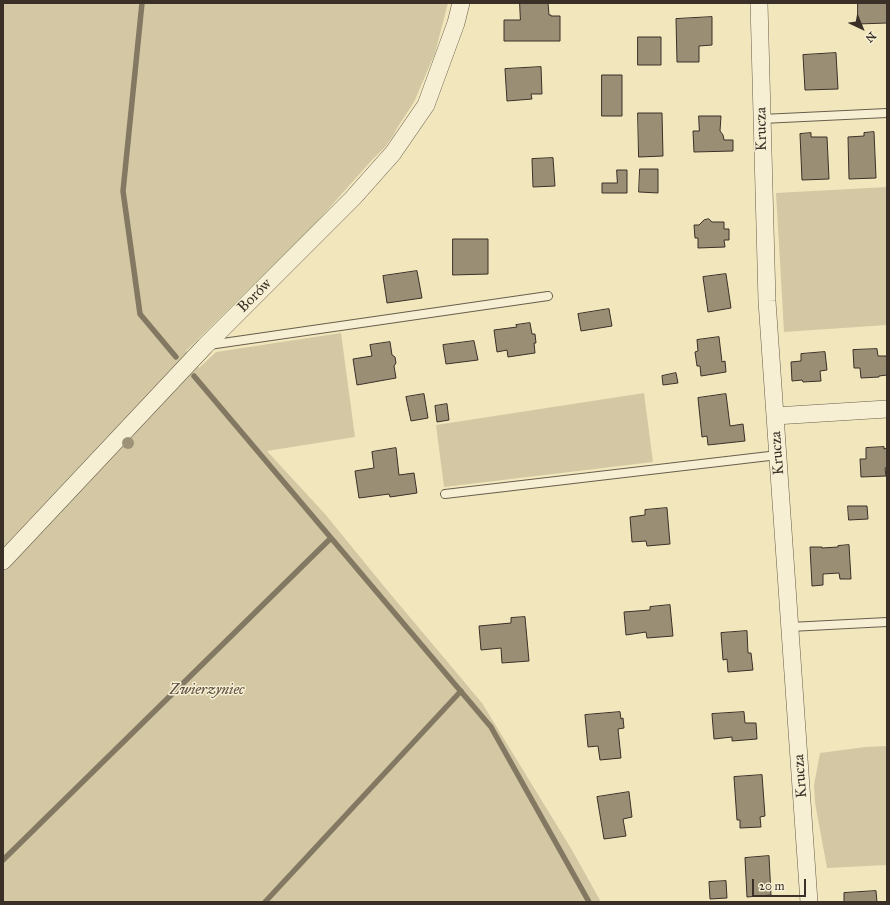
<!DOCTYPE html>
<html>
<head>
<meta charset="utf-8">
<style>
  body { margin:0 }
  #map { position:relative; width:890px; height:905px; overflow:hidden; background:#f2e7bc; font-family:"IM FELL Great Primer",serif }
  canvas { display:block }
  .frame { position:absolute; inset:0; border:4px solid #3a3028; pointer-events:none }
  .north { position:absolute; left:842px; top:8px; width:40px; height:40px; -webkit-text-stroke:3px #f7efd3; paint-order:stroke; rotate:136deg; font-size:11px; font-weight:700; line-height:16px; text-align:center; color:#3a3028 }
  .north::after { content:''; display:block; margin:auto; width:14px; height:18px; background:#3a3028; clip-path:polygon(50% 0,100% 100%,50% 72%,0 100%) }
  .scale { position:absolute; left:752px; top:879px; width:54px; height:18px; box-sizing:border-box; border:2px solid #3a3028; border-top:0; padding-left:5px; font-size:12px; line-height:14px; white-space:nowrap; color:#3a3028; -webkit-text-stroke:3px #f7efd3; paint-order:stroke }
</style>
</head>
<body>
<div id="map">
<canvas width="890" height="905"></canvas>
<div class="frame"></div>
<div class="north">N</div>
<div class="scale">20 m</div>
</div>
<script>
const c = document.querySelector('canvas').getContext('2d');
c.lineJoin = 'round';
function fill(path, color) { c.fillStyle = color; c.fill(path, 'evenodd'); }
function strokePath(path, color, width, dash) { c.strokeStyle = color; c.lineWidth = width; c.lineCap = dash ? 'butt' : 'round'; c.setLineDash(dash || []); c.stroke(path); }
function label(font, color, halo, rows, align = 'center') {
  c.font = font + ' "IM FELL Great Primer",serif'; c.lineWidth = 3; c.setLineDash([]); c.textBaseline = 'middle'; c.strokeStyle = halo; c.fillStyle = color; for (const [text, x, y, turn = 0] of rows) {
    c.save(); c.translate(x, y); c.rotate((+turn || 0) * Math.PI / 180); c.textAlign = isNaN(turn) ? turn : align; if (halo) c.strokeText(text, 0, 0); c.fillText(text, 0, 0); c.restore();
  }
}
const green = new Path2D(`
  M 3,3 L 448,3 L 435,53 L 414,102 L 397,128 L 393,136 L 385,147 L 371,161 L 315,224 L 186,351 L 199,368 L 216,352 L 341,333 L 355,437 L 267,451 L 325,514 L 387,590 L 482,703 L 572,850 L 601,902 L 3,902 Z
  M 887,187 L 887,325 L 784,332 L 776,193 Z
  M 644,393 L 653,462 L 444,487 L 436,425 Z
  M 887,746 L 887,865 L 827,868 L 815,803 L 814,785 L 820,753 L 865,747 Z`);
const stream = new Path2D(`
  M 142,3 L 123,191 L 140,314 L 176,357
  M 194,376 L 491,727 L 589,902
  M 3,860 L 331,538
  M 265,902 L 461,691`);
const building = new Path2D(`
  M 520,3 L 548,3 L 549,15 L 551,15 L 551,16 L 560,16 L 560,41 L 504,41 L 504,20 L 520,20 Z
  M 858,3 L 887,3 L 887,23 L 858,24 Z
  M 712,17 L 712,45 L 699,46 L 699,62 L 677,62 L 676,19 Z
  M 638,37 L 661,37 L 661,65 L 638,65 Z
  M 836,53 L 838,89 L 805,90 L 803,55 Z
  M 541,67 L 542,94 L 531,94 L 532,99 L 507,101 L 505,69 Z
  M 602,75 L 622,75 L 622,116 L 602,116 Z
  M 638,113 L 662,113 L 663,156 L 639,157 Z
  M 699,116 L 721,116 L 720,131 L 723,135 L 724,140 L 733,140 L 733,151 L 694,152 L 693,131 L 699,131 Z
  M 874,132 L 876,178 L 849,179 L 848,137 L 864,136 L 864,133 Z
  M 811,133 L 811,137 L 827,137 L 829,179 L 802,180 L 800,134 Z
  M 553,158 L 555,186 L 533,187 L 532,159 Z
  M 640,169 L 658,169 L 658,193 L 639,192 Z
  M 617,170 L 627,170 L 627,193 L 602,193 L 602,183 L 617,183 Z
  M 709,219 L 712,222 L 724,222 L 724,229 L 729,229 L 729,240 L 724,240 L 725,247 L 698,248 L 698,238 L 695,238 L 694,225 L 699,225 L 704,220 Z
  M 453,239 L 488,239 L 488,274 L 453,275 Z
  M 417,271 L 422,298 L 387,303 L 383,276 Z
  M 726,274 L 731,308 L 708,312 L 703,277 Z
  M 609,309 L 612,326 L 581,331 L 578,314 Z
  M 530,323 L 532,334 L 535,334 L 536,343 L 534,343 L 535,353 L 508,357 L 507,350 L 497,352 L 494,330 L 517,327 L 516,325 Z
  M 719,337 L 722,362 L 725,361 L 726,372 L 701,376 L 700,366 L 697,366 L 695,352 L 698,351 L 697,340 Z
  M 474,341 L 478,360 L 446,364 L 443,345 Z
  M 390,342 L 392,355 L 395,357 L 396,363 L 394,366 L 396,378 L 357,385 L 353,359 L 372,356 L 370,345 Z
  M 877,349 L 878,356 L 887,356 L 887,375 L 879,376 L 879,377 L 861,378 L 860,368 L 854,368 L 853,350 Z
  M 825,352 L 827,370 L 820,371 L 821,381 L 803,382 L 802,380 L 792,381 L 791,362 L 801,361 L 801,354 Z
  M 676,373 L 678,383 L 663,385 L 662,376 Z
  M 424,394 L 428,418 L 411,421 L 406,397 Z
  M 726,394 L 730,426 L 743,424 L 745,441 L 708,445 L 707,436 L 702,437 L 698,398 Z
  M 447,404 L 449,420 L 437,422 L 435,406 Z
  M 884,447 L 884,449 L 887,448 L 887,468 L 885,468 L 886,476 L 861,477 L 860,459 L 866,459 L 866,448 Z
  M 396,448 L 399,475 L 414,473 L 417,493 L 390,497 L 389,494 L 359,498 L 355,471 L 374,468 L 372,452 Z
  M 848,506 L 867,506 L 868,519 L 849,520 Z
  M 667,508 L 670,544 L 647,546 L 646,541 L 632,542 L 630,517 L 645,515 L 645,510 Z
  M 849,545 L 851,579 L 840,579 L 839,573 L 823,574 L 823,585 L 812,586 L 810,547 L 822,547 L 822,548 L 838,547 L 838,546 Z
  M 670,605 L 673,636 L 647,638 L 646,632 L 626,635 L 624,612 L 650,610 L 650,607 Z
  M 525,617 L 529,661 L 502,663 L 501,648 L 481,650 L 479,626 L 511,623 L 511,618 Z
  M 747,631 L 748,653 L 751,653 L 753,670 L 728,672 L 727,659 L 723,660 L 721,633 Z
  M 620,712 L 621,719 L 623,718 L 624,728 L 618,729 L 621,758 L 600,760 L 598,746 L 588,747 L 585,715 Z
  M 744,712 L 745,723 L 756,723 L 757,739 L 732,741 L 732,737 L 714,739 L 712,714 Z
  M 762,775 L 765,816 L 760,817 L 761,827 L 740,828 L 740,820 L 737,820 L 734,777 Z
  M 629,792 L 632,817 L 623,819 L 626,836 L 604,839 L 597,797 Z
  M 769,856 L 771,895 L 747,897 L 745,858 Z
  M 726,881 L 727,898 L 710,899 L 709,882 Z
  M 876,891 L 877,902 L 844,902 L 844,893 Z`);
const service = new Path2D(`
  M 762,119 L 887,113
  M 209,345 L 548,296
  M 445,494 L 778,455
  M 790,627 L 887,622`);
const minor = new Path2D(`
  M 759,3 L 767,301 L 809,902
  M 775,416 L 887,409
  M 3,561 L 205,346 L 353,198 L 393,153 L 426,105 L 456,23 L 461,3`);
const trees = [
  [128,443]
];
const streetNames = [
  ["Krucza",762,129,-91],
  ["Borów",255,296,-45],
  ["Krucza",778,453,-94],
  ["Krucza",801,776,-94]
];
const parkNames = [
  ["Zwierzyniec",207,690]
];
fill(green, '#d3c8a3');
strokePath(stream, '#837963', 5.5);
fill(building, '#9a8f75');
strokePath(building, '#3a3028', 1);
strokePath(service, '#685e4d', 10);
strokePath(minor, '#685e4d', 18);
strokePath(service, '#f7efd3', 8);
strokePath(minor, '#f7efd3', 17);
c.fillStyle = '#9e9378';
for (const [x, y] of trees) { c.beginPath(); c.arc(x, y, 6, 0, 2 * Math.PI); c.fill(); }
label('15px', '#3a3028', '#f7efd3', streetNames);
label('italic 15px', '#594e41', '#f7efd3', parkNames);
</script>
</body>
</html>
